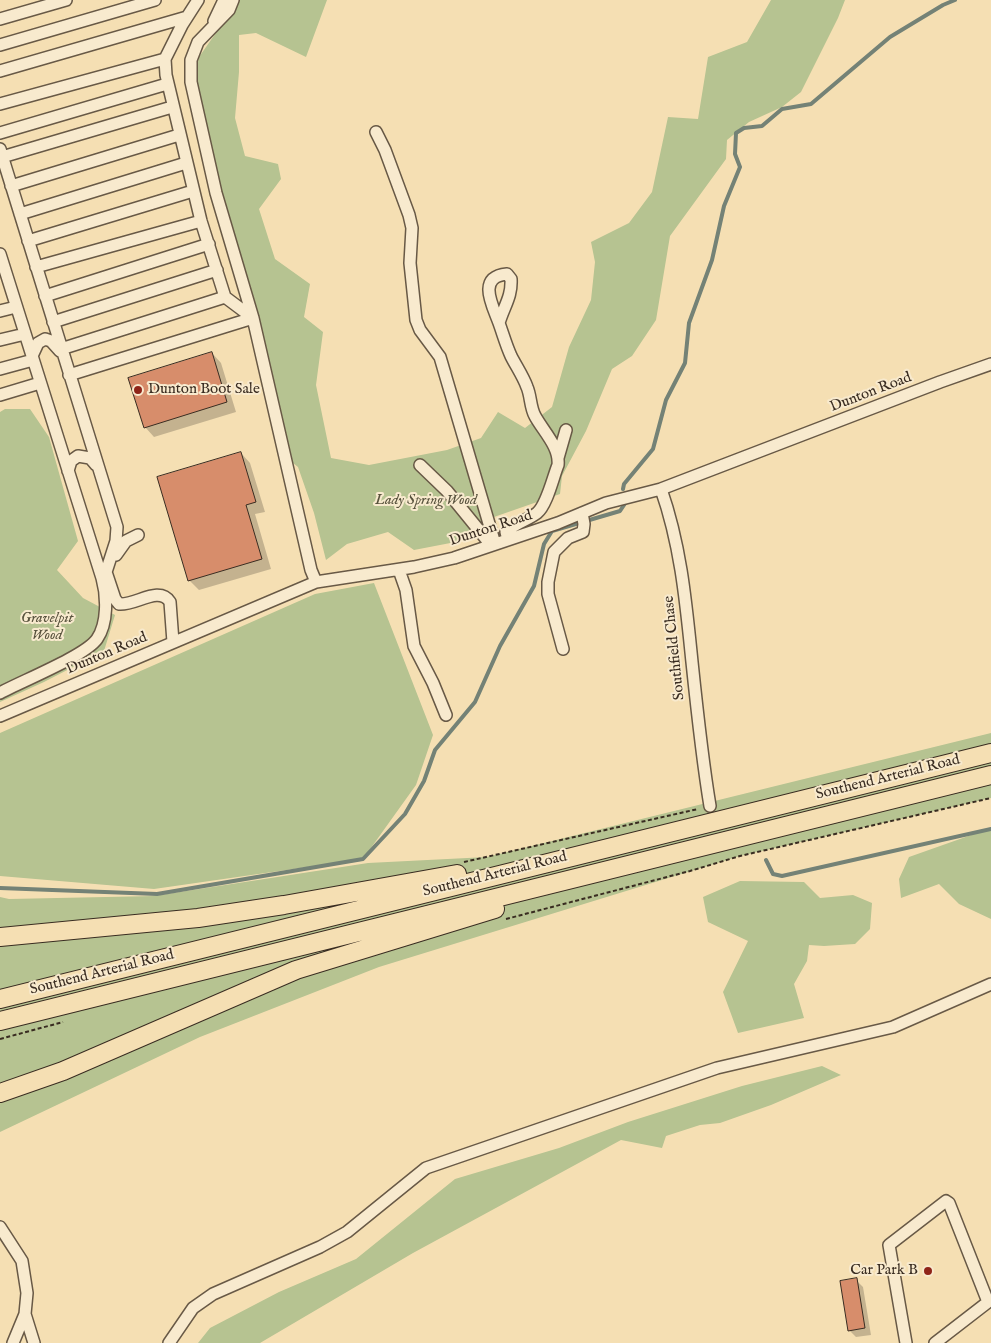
<!DOCTYPE html>
<html>
<head>
<meta charset="utf-8">
<style>
  body { margin:0 }
  canvas { display:block; background:#f5dfb3 }
</style>
</head>
<body>
<canvas width="991" height="1343"></canvas>
<script>
const c = document.querySelector('canvas').getContext('2d');
c.lineJoin = 'round';
function fill(path, color) { c.fillStyle = color; c.fill(path, 'evenodd'); }
function strokePath(path, color, width, dash) { c.strokeStyle = color; c.lineWidth = width; c.lineCap = dash ? 'butt' : 'round'; c.setLineDash(dash || []); c.stroke(path); }
function label(font, color, halo, rows, align = 'center') {
  c.font = font + ' "IM FELL English",serif'; c.lineWidth = 4; c.setLineDash([]); c.textBaseline = 'middle'; c.strokeStyle = halo; c.fillStyle = color; for (const [text, x, y, turn = 0] of rows) {
    c.save(); c.translate(x, y); c.rotate((+turn || 0) * Math.PI / 180); c.textAlign = isNaN(turn) ? turn : align; if (halo) c.strokeText(text, 0, 0); c.fillText(text, 0, 0); c.restore();
  }
}
const green = new Path2D(`
  M 239,0 L 327,0 L 306,57 L 256,33 L 239,35 L 239,72 L 235,118 L 245,156 L 278,164 L 281,179 L 259,209 L 275,259 L 310,284 L 304,317 L 323,332 L 316,385 L 331,458 L 369,465 L 447,450 L 481,438 L 498,412 L 525,428 L 552,407 L 569,347 L 591,300 L 595,262 L 591,242 L 629,223 L 652,192 L 668,117 L 698,119 L 708,57 L 747,42 L 771,0 L 845,0 L 838,18 L 801,92 L 782,107 L 749,122 L 727,140 L 726,159 L 670,236 L 656,320 L 632,356 L 612,369 L 586,431 L 562,476 L 560,494 L 494,517 L 470,528 L 466,540 L 414,550 L 388,532 L 347,544 L 326,560 L 314,513 L 298,467 L 293,463 L 259,316 L 250,308 L 208,161 L 195,75 L 199,57 Z
  M 5,409 L 30,409 L 49,437 L 78,541 L 57,570 L 83,598 L 115,615 L 104,651 L 44,682 L 0,702 L 0,412 Z
  M 374,583 L 433,735 L 416,785 L 363,859 L 154,889 L 0,876 L 0,733 L 315,594 Z
  M 991,733 L 991,798 L 740,856 L 379,967 L 200,1037 L 0,1132 L 0,897 L 9,899 L 154,896 L 368,863 L 487,857 Z
  M 991,828 L 991,919 L 959,904 L 939,884 L 901,898 L 899,879 L 909,857 Z
  M 740,881 L 804,882 L 820,898 L 853,895 L 872,903 L 870,929 L 855,944 L 824,946 L 809,945 L 807,961 L 794,984 L 804,1018 L 738,1033 L 723,992 L 748,941 L 708,922 L 703,897 Z
  M 822,1066 L 841,1075 L 771,1105 L 720,1123 L 700,1125 L 666,1136 L 662,1148 L 621,1140 L 413,1253 L 260,1343 L 198,1343 L 210,1328 L 279,1292 L 356,1259 L 455,1179 L 559,1148 L 628,1122 L 742,1086 Z`);
const shadow = new Path2D(`
  M 212,353 L 221,363 L 236,412 L 154,437 L 145,427 Z
  M 241,453 L 250,463 L 265,512 L 255,514 L 271,569 L 199,590 L 189,580 Z
  M 856,1280 L 863,1287 L 871,1335 L 856,1337 L 849,1330 Z`);
const stream = new Path2D(`
  M 623,489 L 624,484 L 653,449 L 666,400 L 685,363 L 689,323 L 712,260 L 724,206 L 740,167 L 735,154 L 736,133 L 744,128 L 762,126 L 782,109 L 811,104 L 890,37 L 943,5 L 955,0
  M 766,860 L 773,874 L 782,876 L 991,829
  M 0,888 L 157,894 L 363,859 L 405,814 L 424,781 L 435,750 L 475,702 L 500,646 L 534,586 L 544,544 L 552,531 L 620,511 L 626,502`);
const building = new Path2D(`
  M 212,352 L 227,402 L 144,428 L 128,378 Z
  M 241,452 L 256,502 L 246,505 L 262,559 L 188,581 L 157,477 Z
  M 857,1278 L 865,1328 L 848,1331 L 840,1281 Z`);
const path = new Path2D(`
  M 464,862 L 698,809
  M 506,919 L 690,871 L 740,856 L 991,798
  M 0,1039 L 63,1022`);
const minor = new Path2D(`
  M 198,0 L 182,25 L 165,59 L 166,75 L 201,221 L 225,297 L 253,318
  M 233,0 L 229,10 L 198,42 L 191,60 L 191,82 L 216,193 L 253,318 L 311,570 L 316,582
  M 0,19 L 66,0
  M 214,21 L 224,0
  M 0,45 L 155,0
  M 0,71 L 187,17
  M 0,104 L 165,59
  M 376,132 L 385,150 L 409,215 L 412,228 L 410,263 L 416,320 L 420,330 L 440,357 L 495,544
  M 0,133 L 167,84
  M 0,149 L 117,527 L 116,541 L 106,572 L 115,599 L 119,604 C 135,606 159,585 170,602 L 173,642
  M 2,157 L 172,107
  M 11,186 L 179,135
  M 20,214 L 186,163
  M 28,241 L 193,191
  M 0,254 L 102,578 C 107,596 108,623 97,639 C 85,656 22,681 0,693
  M 36,267 L 201,221
  M 45,296 L 209,244
  M 0,311 L 16,307
  M 53,322 L 217,270
  M 499,323 C 504,306 512,297 511,279 L 507,274 C 476,277 493,306 499,323 C 503,334 506,345 511,356 C 516,366 523,376 527,387 C 531,396 530,407 535,416 C 543,431 560,447 558,465 C 553,477 547,505 537,513 C 528,520 515,523 506,532 L 508,540
  M 0,340 L 25,334
  M 61,349 L 225,297
  M 32,356 L 38,343 L 45,339 L 51,341 L 60,351
  M 0,369 L 33,360
  M 69,375 L 253,318
  M 0,395 L 40,383
  M 558,458 L 566,430
  M 420,465 L 447,491 L 491,545
  M 68,471 L 71,461 L 78,456 L 90,458 L 96,465
  M 661,489 C 681,546 686,603 692,662 C 697,710 702,758 710,806
  M 116,555 L 126,541 L 138,535
  M 399,570 L 406,590 L 414,646 L 433,683 L 446,715
  M 563,649 L 548,594 L 548,582 L 554,552 L 568,538 L 583,532 L 584,524 L 582,513
  M 0,716 L 316,582 L 414,567 L 454,558 L 558,523 L 606,503 L 661,489 L 940,382 L 991,364
  M 0,1227 L 22,1261 L 27,1293 L 25,1314 L 13,1343
  M 25,1314 L 34,1343
  M 169,1343 L 193,1308 L 213,1294 L 320,1247 L 347,1232 L 426,1168 L 717,1068 L 893,1027 L 991,984
  M 906,1343 L 889,1245 L 946,1201 L 949,1203 L 988,1302 L 935,1343`);
const highway = new Path2D(`
  M 0,937 L 198,918 L 284,905 L 457,874
  M 0,999 L 991,753
  M 0,1021 L 991,775
  M 0,1093 L 63,1071 L 296,970 L 495,909`);
const markers = [
  [138,390,5,"#8f2418"],
  [928,1271,5,"#8f2418"]
];
const poiNames = [
  ["Dunton Boot Sale",148,390],
  ["Car Park B",918,1271,"right"]
];
const streetNames = [
  ["Dunton Road",871,393,-21],
  ["Dunton Road",491,529,-18],
  ["Southfield Chase",675,648,-96],
  ["Dunton Road",107,654,-23],
  ["Southend Arterial Road",888,778,-14],
  ["Southend Arterial Road",495,875,-14],
  ["Southend Arterial Road",102,973,-14]
];
const parkNames = [
  ["Lady Spring Wood",426,501],
  ["Gravelpit",47,619],
  ["Wood",47,636]
];
fill(green, '#b6c391');
fill(shadow, '#0003');
strokePath(stream, '#748276', 4);
fill(building, '#d78d6b');
strokePath(building, '#392c21', 1);
strokePath(minor, '#685946', 14);
strokePath(highway, '#392c21', 20);
strokePath(path, '#392c21', 2, [4, 2.5]);
strokePath(minor, '#f8eace', 11);
strokePath(highway, '#f5dfb3', 18);
for (const [x, y, r, color] of markers) { const dot = new Path2D(); dot.arc(x, y, r, 0, 2 * Math.PI); c.fillStyle = color; c.fill(dot); strokePath(dot, '#f8eace', 2); }
label('15px', '#392c21', '#f8eace', poiNames, 'left');
label('15px', '#392c21', '#f8eace', streetNames);
label('italic 15px', '#58523d', '#f8eace', parkNames);
</script>
</body>
</html>
